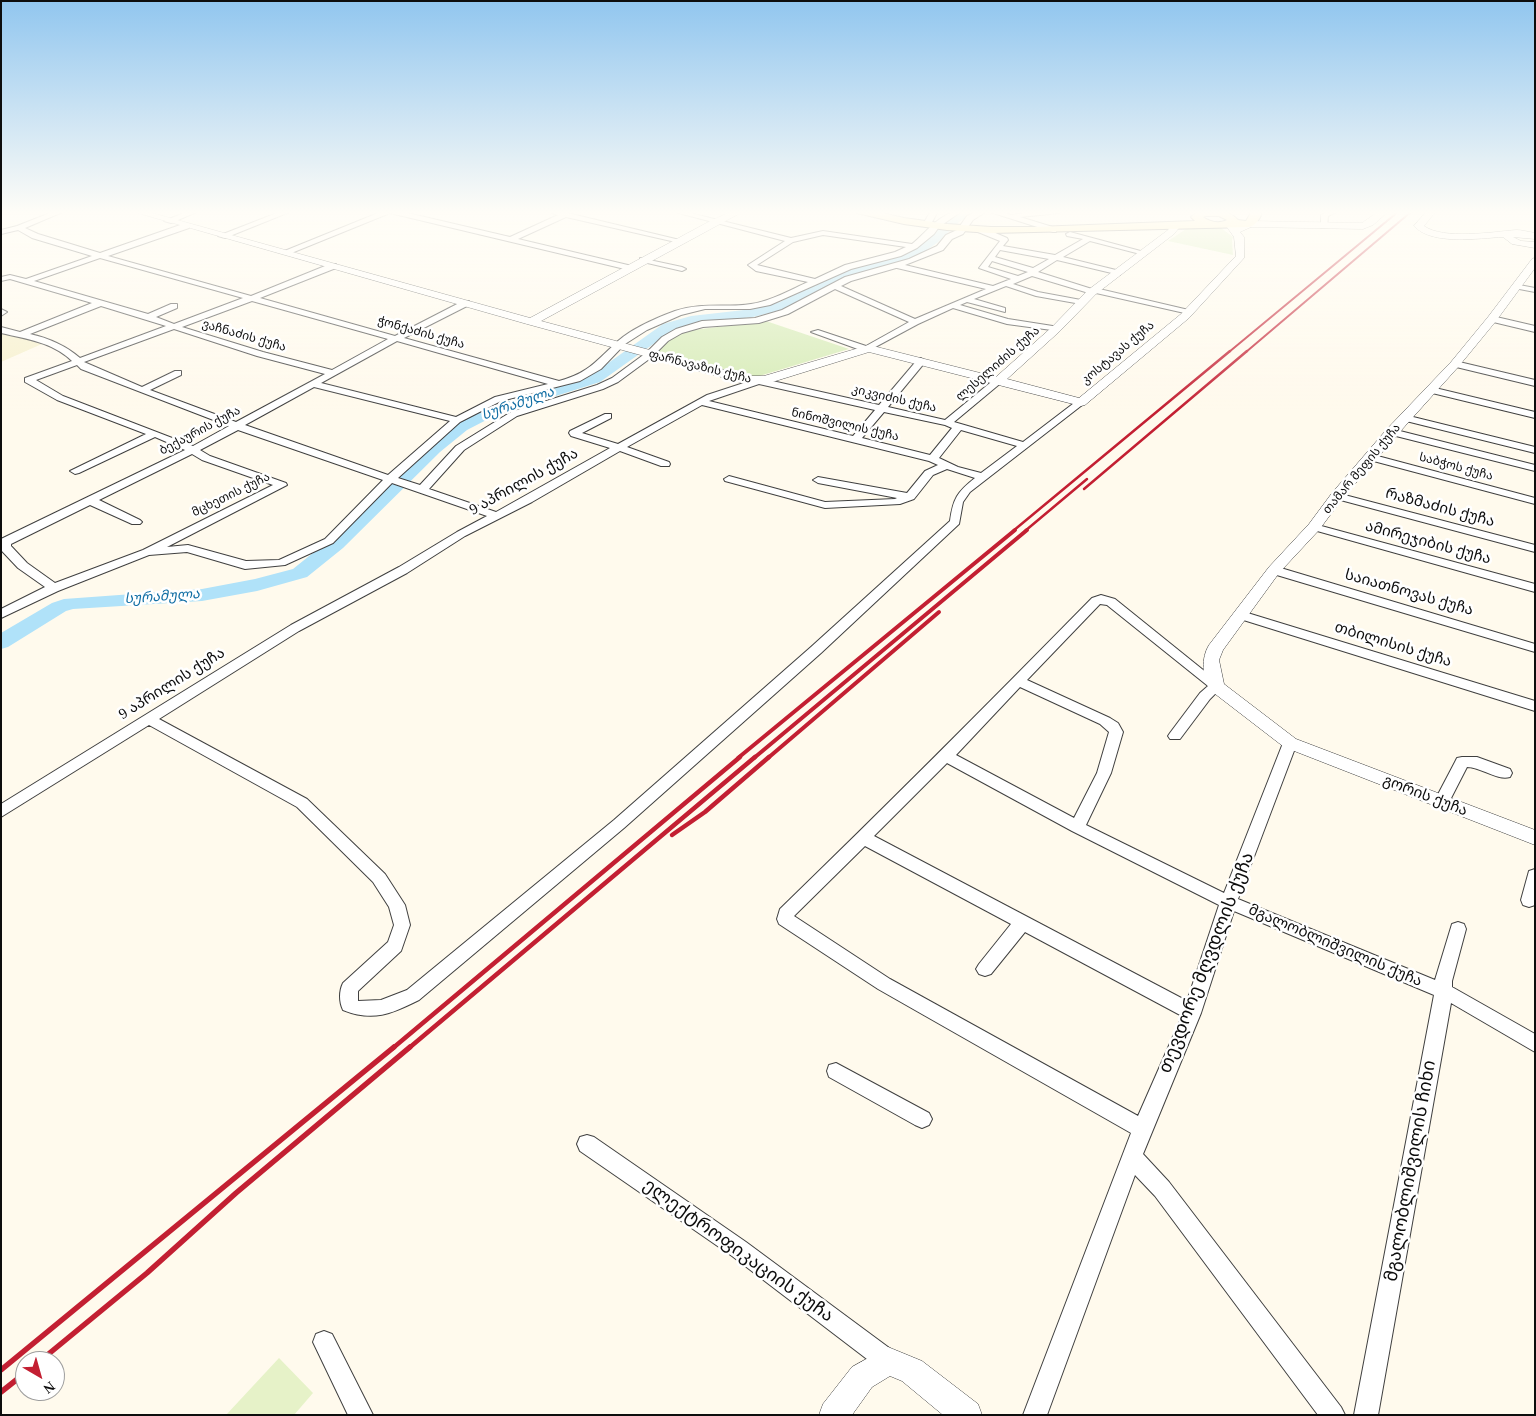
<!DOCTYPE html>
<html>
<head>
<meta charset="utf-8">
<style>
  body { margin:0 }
  #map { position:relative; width:1536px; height:1416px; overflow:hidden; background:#fffaed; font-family:"Times New Roman",serif }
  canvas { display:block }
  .frame { position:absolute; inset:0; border:2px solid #0d0d0d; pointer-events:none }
  .north { position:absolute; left:15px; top:1351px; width:50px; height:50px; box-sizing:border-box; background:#fff; border:1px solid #9e9e9e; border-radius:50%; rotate:142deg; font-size:14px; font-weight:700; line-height:20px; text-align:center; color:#0d0d0d }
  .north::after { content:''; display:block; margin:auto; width:18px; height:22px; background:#c31f32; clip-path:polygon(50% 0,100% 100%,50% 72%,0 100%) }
</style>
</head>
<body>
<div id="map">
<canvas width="1536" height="1416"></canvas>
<div class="frame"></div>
<div class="north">N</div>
</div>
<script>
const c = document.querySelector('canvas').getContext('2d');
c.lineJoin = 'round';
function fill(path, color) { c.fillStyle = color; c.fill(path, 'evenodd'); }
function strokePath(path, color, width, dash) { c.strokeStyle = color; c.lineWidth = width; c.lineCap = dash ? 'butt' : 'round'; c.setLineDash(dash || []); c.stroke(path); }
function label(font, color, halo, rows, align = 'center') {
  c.font = font + ' "Times New Roman","Noto Sans Georgian",serif'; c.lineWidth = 5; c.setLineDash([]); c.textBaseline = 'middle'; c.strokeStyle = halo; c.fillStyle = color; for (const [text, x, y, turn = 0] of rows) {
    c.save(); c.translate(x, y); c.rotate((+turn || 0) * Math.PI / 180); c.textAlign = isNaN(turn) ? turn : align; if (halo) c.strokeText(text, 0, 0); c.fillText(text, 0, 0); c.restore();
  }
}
const farmland = new Path2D(`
  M 1,333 L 19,337 L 42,344 L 1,362 Z`);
const green = new Path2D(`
  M 1220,227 L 1233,237 L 1232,240 L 1233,255 L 1168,241 L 1186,229 Z
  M 766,321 L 849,349 L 756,377 L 655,353 L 673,337 L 685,331 Z`);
const pitch = new Path2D(`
  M 279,1358 L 313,1393 L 294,1415 L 226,1415 Z`);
const river = new Path2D(`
  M 963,211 L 978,211 L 959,222 L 937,243 L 918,256 L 840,281 L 790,308 L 753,317 L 692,324 L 673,330 L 600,382 L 496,415 L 467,430 L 440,452 L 343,548 L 307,577 L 257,591 L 202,601 L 73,609 L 66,611 L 8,647 L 1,649 L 1,633 L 52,603 L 64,599 L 202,589 L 255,579 L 293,569 L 329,540 L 428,444 L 455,424 L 484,409 L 590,376 L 663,324 L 691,316 L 753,309 L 780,302 L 830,275 L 910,250 L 929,237 L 951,218 Z`);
const minor = new Path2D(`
  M 55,211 L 65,211 L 25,228 L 38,234 L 100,253 L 183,224 L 189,224 L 189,228 L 108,256 L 251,296 L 330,264 L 336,264 L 336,268 L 260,298 L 395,336 L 463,301 L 469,301 L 469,305 L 404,338 L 559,381 C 589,373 596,361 618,341 C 633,328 656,318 675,311 C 703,302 725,308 751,304 C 771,301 790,290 808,282 L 756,271 L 748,265 L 785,241 L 671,211 L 682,211 L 791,238 L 823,231 L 912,244 C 927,232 941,211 962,211 L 939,227 L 934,234 L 917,248 L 901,256 L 851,269 L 770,305 L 750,309 L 705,309 L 681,315 L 647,330 L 625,344 L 601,369 L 580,381 L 501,401 L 460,422 L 398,478 L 420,485 L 456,446 L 511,412 L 597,385 L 612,378 L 646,353 L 662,337 L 676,329 L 702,321 L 755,318 L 782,310 L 845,277 L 909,259 L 937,246 L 946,235 L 957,230 L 967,216 L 978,211 L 987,211 L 973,220 L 963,234 L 952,239 L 943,250 L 905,265 L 993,286 L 1011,279 L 979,268 L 1000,241 L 978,232 L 978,228 L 984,228 L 1007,238 L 1008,240 L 1003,246 L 1055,255 L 1083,239 L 1067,236 L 1066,234 L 1070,232 L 1148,253 L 1144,255 L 1090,241 L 1063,257 L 1120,271 L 1120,275 L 1057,260 L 1038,272 L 1092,289 L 1095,288 L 1193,311 L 1189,314 L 1096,293 L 1092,294 L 1032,276 L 1013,284 L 1038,292 L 1081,300 L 1085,302 L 1081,304 L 1036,296 L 1006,286 L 974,299 L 1005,308 L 1005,312 L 967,302 L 960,305 L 1008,319 L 1059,327 L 1059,331 L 1007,324 L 953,308 L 918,324 L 866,352 L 811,332 L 818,330 L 866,346 L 909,322 L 835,289 L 788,314 L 759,323 L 703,327 L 682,333 L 668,341 L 652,357 L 618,382 L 603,389 L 517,416 L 464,450 L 429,489 L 496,512 L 610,448 L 571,436 L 569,433 L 570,431 L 605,414 L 611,414 L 611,418 L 582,433 L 618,444 L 707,395 L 759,378 L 879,405 L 918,359 L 921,358 L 926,361 L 888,407 L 945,420 L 996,378 L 1002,378 L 1002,382 L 954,422 L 1023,442 L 1078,400 L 1081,399 L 1086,402 L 970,492 L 963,502 L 959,524 L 821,653 L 624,828 L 419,1000 C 391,1014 373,1022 343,1010 C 339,1002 339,991 343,983 L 388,942 L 394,925 L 389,907 L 373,882 L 297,807 L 149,725 L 1,817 L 1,804 L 291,625 L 399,567 L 457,532 L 487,516 L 392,483 L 333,543 L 285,565 L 245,569 L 187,552 L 149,555 L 58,591 L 1,618 L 1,609 L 45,587 L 18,568 L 1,550 L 1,539 L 185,450 L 155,437 L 79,473 L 75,474 L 70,471 L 146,434 L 57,400 L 25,382 L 25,378 L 72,361 C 52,342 27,339 1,333 L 1,327 L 20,332 L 92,303 L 10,279 L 1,281 L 1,277 L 10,275 L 26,279 L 92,256 L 32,238 L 18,230 L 1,234 L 1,230 L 17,226 ZM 823,235 L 906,247 L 895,252 L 845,265 L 815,279 L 757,265 L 793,242 ZM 1000,250 L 1049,259 L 1033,268 L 995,257 ZM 100,258 L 243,298 L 174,324 L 156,317 L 177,308 L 177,304 L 171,304 L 148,314 L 34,281 ZM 992,261 L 1028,272 L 1018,276 L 988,267 ZM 896,268 L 897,268 L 986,289 L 915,319 L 841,286 L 851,281 ZM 252,301 L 388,339 L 332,370 L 263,352 L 182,327 ZM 101,306 L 166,326 L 80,358 C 65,345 48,338 30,334 ZM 174,329 L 257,356 L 325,374 L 236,422 L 150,390 L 181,375 L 181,371 L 175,371 L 142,387 L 84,362 ZM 397,341 L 548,384 L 495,397 L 456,417 L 321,383 ZM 77,365 L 81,369 L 229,426 L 193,446 L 63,396 L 36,380 ZM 759,384 L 875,410 L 853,436 L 709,401 ZM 314,387 L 450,421 L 388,475 L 245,425 ZM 702,405 L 929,461 L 938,465 L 925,471 L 907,493 L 818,477 L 813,480 L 818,483 L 897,498 L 895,499 L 825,502 L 729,476 L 724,479 L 725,481 L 825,508 L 900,504 L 914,499 L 933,475 L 947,469 L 975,478 C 957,492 953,499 950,521 L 811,647 L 614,820 L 407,990 L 381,1000 L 358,1001 L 358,991 L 401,951 L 410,925 L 405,905 L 385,874 L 307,799 L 159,719 L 299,631 L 407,573 L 465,536 L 532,502 L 620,451 L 661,466 L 669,466 L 670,464 L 669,462 L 627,447 ZM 884,412 L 945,425 L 952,428 L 930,455 L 862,438 ZM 238,430 L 383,480 L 325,539 L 279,560 L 246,561 L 188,545 L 167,547 L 287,485 L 286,483 L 210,456 L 200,450 ZM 961,430 L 1017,446 L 981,473 L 958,467 L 939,458 ZM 192,454 L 202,460 L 273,485 L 143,550 L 55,583 L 27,563 L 11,546 L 11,544 L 90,505 L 132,524 L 140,524 L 142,522 L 140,520 L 99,500 Z
  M 189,211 L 199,211 L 171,223 L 164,221 Z
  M 282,211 L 292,211 L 225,238 L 218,236 Z
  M 383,211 L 399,211 L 510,237 L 558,215 L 547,211 L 559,211 L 684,241 L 680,243 L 566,217 L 518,239 L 632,266 L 632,270 L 629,270 L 390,213 L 289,254 L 282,252 Z
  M 931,211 L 938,211 L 930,226 L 924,226 L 923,224 Z
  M 987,211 L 998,211 L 1011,215 L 1040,211 L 1063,211 L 1059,213 L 1020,217 L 1056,228 L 1056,232 L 1053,232 Z
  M 1329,211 L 1339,211 L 1328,216 L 1327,228 L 1321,228 L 1321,215 Z
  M 640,258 L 682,267 L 686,269 L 682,271 L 643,262 L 640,262 Z
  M 1514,284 L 1535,288 L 1535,292 L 1514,288 Z
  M 1,309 L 7,312 L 1,316 Z
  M 1492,316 L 1535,326 L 1535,332 L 1489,321 L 1488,319 Z
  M 1455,361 L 1535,380 L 1535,386 L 1452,366 L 1452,362 Z
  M 1431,387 L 1535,412 L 1535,418 L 1428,392 L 1428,388 Z
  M 1405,415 L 1535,447 L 1535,453 L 1402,420 L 1402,416 Z
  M 1392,429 L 1535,465 L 1535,471 L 1388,434 L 1387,432 Z
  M 1370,454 L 1535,498 L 1535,504 L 1366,459 L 1365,457 L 1366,455 Z
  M 1337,493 L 1535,545 L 1535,552 L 1333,498 L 1332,496 L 1333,494 Z
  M 1314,524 L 1535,584 L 1535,592 L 1310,529 L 1308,527 Z
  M 1274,566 L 1535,644 L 1535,652 L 1270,573 L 1268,570 Z
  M 1101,595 L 1115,599 L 1223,686 L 1210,699 L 1180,739 L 1170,739 L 1168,736 L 1170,733 L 1200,693 L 1208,686 L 1107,605 L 1100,604 L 1027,680 L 1110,718 L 1118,723 L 1123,732 L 1111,773 L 1086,825 L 1224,893 L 1283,743 L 1285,740 L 1295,740 L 1297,743 L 1238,899 L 1435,980 L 1452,924 L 1458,922 L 1464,924 L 1466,929 L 1452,981 L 1452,987 L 1535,1034 L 1535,1052 L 1451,1003 L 1378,1415 L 1354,1415 L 1434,995 L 1234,911 L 1201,1013 L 1143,1154 L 1169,1182 L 1341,1407 L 1345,1415 L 1318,1415 L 1155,1196 L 1135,1175 L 1047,1415 L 1023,1415 L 1131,1133 L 878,989 L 779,924 L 777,919 L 780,909 C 885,807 989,703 1092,598 ZM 1020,687 L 1100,724 L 1109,732 L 1097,773 L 1074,818 L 956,755 ZM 947,763 L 1072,831 L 1219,905 L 1187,1001 L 874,836 ZM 865,846 L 1011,924 L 979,964 L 976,969 L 979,974 L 985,976 L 991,974 L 1025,932 L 1182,1016 L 1138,1116 L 890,979 L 794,916 Z
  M 1241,611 L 1535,701 L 1535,711 L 1237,618 L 1235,615 Z
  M 1462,757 L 1477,757 L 1510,769 L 1512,773 L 1510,777 C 1497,781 1481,767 1467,767 L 1447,806 L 1442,807 L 1437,806 L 1434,802 L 1455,762 L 1457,758 Z
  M 1535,869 L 1535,905 L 1529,907 L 1523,905 L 1521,900 L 1529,871 Z
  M 836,1063 L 929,1113 L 932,1119 L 929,1125 L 922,1128 L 915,1125 L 829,1077 L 827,1071 L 829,1065 Z
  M 587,1135 L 594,1137 L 746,1242 L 896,1353 L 899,1361 L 896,1369 L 888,1372 L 880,1369 L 732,1256 L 580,1151 L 577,1144 L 580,1137 Z
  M 324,1331 L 332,1334 L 373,1415 L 348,1415 L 313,1342 L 316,1334 Z`);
const tertiary = new Path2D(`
  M 131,211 L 145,211 L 530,318 L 712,220 L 733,211 L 744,211 L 541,321 L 747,376 L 764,376 L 869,345 L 996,377 L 1052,327 L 1088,290 L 1168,230 L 1174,222 L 1180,222 L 1182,224 L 1174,234 L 1096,294 L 1060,331 L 1007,379 L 1079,398 L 1181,314 L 1236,256 L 1234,237 L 1224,223 L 1226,221 L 1232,221 L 1236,227 L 1249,221 L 1362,223 L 1379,211 L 1389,211 L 1373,225 L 1363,229 L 1251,227 L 1240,232 L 1244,237 L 1244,258 L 1189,318 L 1085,405 L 1081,406 L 869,352 L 769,383 L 747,384 L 527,324 Z
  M 1427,211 L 1436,211 L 1424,226 C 1444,240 1492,232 1516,230 C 1522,230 1529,232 1535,233 L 1535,239 L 1513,237 L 1521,241 L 1535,242 L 1535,248 L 1512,244 L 1503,237 C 1479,238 1432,246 1414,226 Z
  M 1535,258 L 1535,268 L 1496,321 L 1459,366 L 1397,435 L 1342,499 L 1319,530 L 1279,573 L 1223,650 L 1219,660 L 1224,684 L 1296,739 L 1535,830 L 1535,845 L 1284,747 L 1210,690 C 1202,677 1201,658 1209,645 L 1269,567 L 1309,524 L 1332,493 L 1387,429 L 1451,362 L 1488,317 L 1532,259 Z
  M 888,1347 L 922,1361 L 978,1404 L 982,1415 L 943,1415 L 902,1381 L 890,1376 L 872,1387 L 852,1415 L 819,1415 L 823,1404 L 852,1367 Z`);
const secondary = new Path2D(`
  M 856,211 L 874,211 L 904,218 L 947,224 L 991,227 L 1035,227 L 1195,221 L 1191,217 C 1201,206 1228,208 1238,220 L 1246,221 L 1252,211 L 1262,211 C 1261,218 1256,225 1249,227 L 991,233 L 947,230 L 904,224 L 857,213 ZM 1206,216 L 1219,216 L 1227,220 C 1219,224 1210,222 1203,217 Z`);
const railFar4 = new Path2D(`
  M 1229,352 L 1399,211
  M 1246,352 L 1412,211`);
const railFar3 = new Path2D(`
  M 1084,489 L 1247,351
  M 1013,531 L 1230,351
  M 1025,531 L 1087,479`);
const railFar2 = new Path2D(`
  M 738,758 L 1015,530
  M 754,758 L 1027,530
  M 768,758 L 939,612`);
const railFar1 = new Path2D(`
  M 672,835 L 705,812 L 769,757
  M 393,1048 L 740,757
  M 409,1048 L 755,757`);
const rail = new Path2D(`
  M 40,1361 L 147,1273 L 236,1193 L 410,1047
  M 1,1370 L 394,1047
  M 1,1392 L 25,1373`);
const farStreetnames = [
  ["ჭონქაძის ქუჩა",421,333,16],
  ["ვაჩნაძის ქუჩა",244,336,16],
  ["კოსტავას ქუჩა",1118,353,-40],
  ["ლესელიძის ქუჩა",998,364,-41],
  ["ფარნავაზის ქუჩა",700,367,14],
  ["კიკვიძის ქუჩა",894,399,13],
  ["ნინოშვილის ქუჩა",845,425,13],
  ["ბექაურის ქუჩა",200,431,-28],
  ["საბჭოს ქუჩა",1456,467,15],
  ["თამარ მეფის ქუჩა",1362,469,-50],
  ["მცხეთის ქუჩა",231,495,-26]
];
const farWaternames = [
  ["სურამულა",518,404,-19],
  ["სურამულა",162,597,-4]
];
const streetNames = [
  ["9 აპრილის ქუჩა",524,482,-29],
  ["რაზმაძის ქუჩა",1440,508,15],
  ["ამირეჯიბის ქუჩა",1428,543,15],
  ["საიათნოვას ქუჩა",1409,593,16],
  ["თბილისის ქუჩა",1393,645,17],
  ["9 აპრილის ქუჩა",172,684,-32],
  ["გორის ქუჩა",1425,796,21],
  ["მგალობლიშვილის ქუჩა",1335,946,23]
];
const nearStreetnames = [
  ["თევდორე მღვდლის ქუჩა",1207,963,-69],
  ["მგალობლიშვილის ჩიხი",1411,1171,-80],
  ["ელექტროფიკაციის ქუჩა",738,1251,36]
];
fill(farmland, '#f6f0cc');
fill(green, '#d5ebb5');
fill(pitch, '#e6f2c8');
fill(river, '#b0e2f9');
strokePath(minor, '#404040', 2);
strokePath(tertiary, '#404040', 1);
strokePath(secondary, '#2f2f2f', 2);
fill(minor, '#fff');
fill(tertiary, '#fff');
fill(secondary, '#fff0a8');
strokePath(railFar4, '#c31f32', 2);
strokePath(railFar3, '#c31f32', 2.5);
strokePath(railFar2, '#c31f32', 4);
strokePath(railFar1, '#c31f32', 4.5);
strokePath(rail, '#c31f32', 5.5);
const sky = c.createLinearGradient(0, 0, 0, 409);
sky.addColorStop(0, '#91c6ef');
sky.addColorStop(0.52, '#fffdf7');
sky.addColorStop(1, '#fffdf700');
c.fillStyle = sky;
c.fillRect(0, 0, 1536, 409);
label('12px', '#0d0d0d', '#fff', farStreetnames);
label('italic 14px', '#116ea4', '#fff', farWaternames);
label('15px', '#0d0d0d', '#fff', streetNames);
label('18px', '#0d0d0d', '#fff', nearStreetnames);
</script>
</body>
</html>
